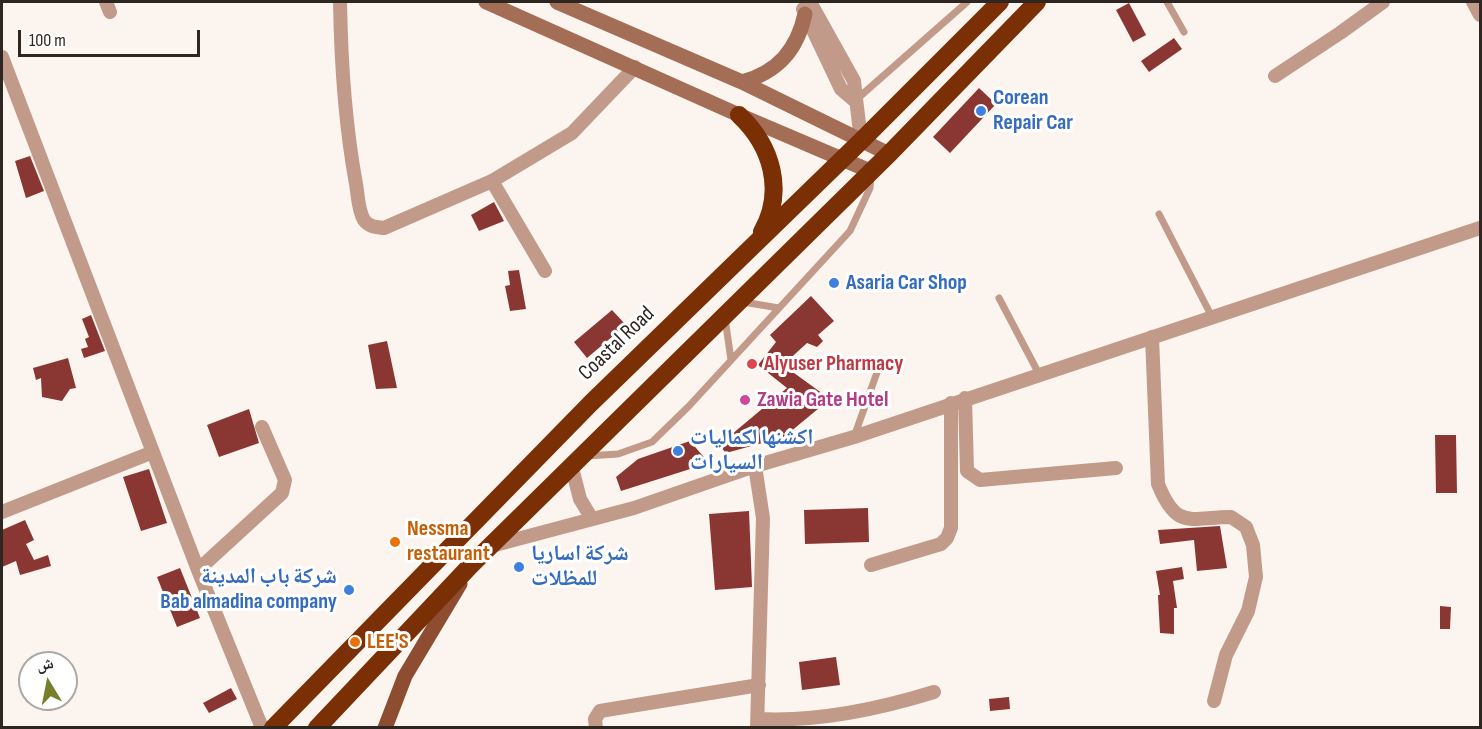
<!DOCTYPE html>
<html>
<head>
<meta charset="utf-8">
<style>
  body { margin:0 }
  #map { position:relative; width:1482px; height:729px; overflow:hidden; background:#fcf4ee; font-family:"Sofia Sans Condensed","Noto Naskh Arabic",sans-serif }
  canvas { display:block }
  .frame { position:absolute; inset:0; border:3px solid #2e2621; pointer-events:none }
  .north { position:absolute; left:18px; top:651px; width:60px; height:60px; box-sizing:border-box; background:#fff; border:2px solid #aba8a6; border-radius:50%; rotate:350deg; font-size:16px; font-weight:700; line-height:24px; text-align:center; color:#2e2621 }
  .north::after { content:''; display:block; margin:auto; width:21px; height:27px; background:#787f2a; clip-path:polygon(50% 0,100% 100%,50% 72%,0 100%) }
  .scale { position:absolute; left:18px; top:30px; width:182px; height:27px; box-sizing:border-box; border:3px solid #2e2621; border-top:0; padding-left:8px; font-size:18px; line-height:21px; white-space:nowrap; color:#2e2621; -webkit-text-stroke:4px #fff; paint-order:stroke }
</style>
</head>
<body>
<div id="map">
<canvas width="1482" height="729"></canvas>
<div class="frame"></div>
<div class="north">ش</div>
<div class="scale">100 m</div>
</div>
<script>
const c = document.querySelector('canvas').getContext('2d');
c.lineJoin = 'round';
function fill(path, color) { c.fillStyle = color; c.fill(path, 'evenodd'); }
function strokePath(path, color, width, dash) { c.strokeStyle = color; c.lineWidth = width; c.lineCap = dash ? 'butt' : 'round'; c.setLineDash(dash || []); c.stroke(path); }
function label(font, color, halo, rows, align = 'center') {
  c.font = font + ' "Sofia Sans Condensed","Noto Naskh Arabic",sans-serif'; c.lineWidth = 6; c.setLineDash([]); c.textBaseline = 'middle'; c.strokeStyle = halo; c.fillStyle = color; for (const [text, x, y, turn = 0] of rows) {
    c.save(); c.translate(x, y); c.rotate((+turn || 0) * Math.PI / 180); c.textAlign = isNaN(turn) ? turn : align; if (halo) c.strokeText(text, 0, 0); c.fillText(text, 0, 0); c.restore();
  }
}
const building = new Path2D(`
  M 1129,3 L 1146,35 L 1133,42 L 1116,10 Z
  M 1174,38 L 1182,49 L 1149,72 L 1141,61 Z
  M 979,88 L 996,104 L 950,153 L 933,137 Z
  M 30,156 L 44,191 L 26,198 L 15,161 Z
  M 494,202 L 504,221 L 479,231 L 471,215 Z
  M 519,270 L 526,309 L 510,311 L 505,286 L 510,285 L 508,271 Z
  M 811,296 L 834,321 L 818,335 L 823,341 L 817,347 L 807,343 L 783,365 L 830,399 L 784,437 L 726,453 L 719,445 L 787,388 L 758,365 L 776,342 L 770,335 Z
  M 612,310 L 626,325 L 587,358 L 574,342 Z
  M 91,315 L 105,351 L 84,358 L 81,349 L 88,347 L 85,339 L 89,337 L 82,319 Z
  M 387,341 L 397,388 L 376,389 L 368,345 Z
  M 68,358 L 76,388 L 70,389 L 62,401 L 42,397 L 41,378 L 36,380 L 33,368 Z
  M 249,409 L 259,443 L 219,457 L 207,425 Z
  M 1435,435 L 1456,435 L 1457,493 L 1436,493 Z
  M 690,441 L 709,463 L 621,491 L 616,477 L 638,459 Z
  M 149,469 L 167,523 L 141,531 L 123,477 Z
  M 868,508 L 869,542 L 805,544 L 804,510 Z
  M 749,511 L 752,587 L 715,590 L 709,514 Z
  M 25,520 L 34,540 L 26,544 L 34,560 L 48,555 L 51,566 L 20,575 L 16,561 L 2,567 L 2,530 Z
  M 1220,526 L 1227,568 L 1197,571 L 1194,540 L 1160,544 L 1158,530 Z
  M 1182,567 L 1184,579 L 1173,581 L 1177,608 L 1174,608 L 1174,634 L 1160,633 L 1158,595 L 1160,595 L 1156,571 Z
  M 180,568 L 200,618 L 177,627 L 157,577 Z
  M 1440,606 L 1451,607 L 1450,629 L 1440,629 Z
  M 836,657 L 840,685 L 802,690 L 799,662 Z
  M 231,688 L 237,699 L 209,713 L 203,703 Z
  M 1009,697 L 1010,709 L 990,711 L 989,699 Z`);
const lane = new Path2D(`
  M 1167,2 L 1184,32
  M 857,99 L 967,2
  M 1159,214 L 1212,317
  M 999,298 L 1039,374
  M 743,302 L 779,308
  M 725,318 L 731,360
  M 854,437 L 880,364
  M 587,456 L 618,454 L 652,442 L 689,406 L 850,231 L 870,188 L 871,177`);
const street = new Path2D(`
  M 106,2 L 110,12
  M 340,2 C 341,63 345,124 356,184 C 358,195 358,210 364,220 C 369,227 376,227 384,228 L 492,181 L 572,133 L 635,67
  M 810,2 L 854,81 L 861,141
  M 1473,2 L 1480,15
  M 803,9 L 841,89 L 855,101
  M 2,57 L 198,570 L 262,728
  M 1275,76 L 1340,33 L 1383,2
  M 492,181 L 545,271
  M 1152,337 L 1158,484 C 1177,531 1190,517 1231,517 L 1246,527 L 1253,545 L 1256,577 L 1248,611 L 1226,655 L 1214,701
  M 965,398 L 967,471 L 980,480 L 1116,468
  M 755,466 L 763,518 L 757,728
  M 572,468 L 580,499 L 592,519
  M 2,512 L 153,452
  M 495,545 L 634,508 L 755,466 L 854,437 L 1480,228
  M 871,565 L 941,544 L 947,538 L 951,528 L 951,403
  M 198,570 L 282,493 L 285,480 L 262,427
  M 758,719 C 816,722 879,709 934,692
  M 596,728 L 595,719 L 600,711 L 759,685`);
const secondary = new Path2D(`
  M 486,2 L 739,115 L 870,171
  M 557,2 L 742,82 L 889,154
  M 742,82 C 778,72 797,50 805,14`);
const primary = new Path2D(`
  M 385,728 L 405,676 L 460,584`);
const highway = new Path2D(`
  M 739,115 C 772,146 785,191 762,232
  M 273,728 L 591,403 L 861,141 L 1000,2
  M 317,728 L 471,565 L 889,154 L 1037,2`);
const markers = [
  [981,111,6,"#3f7fe0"],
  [834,283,6,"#3f7fe0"],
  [752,364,6,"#e0444e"],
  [745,400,6,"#d1479c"],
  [678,451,6,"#3f7fe0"],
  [395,542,6,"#e8710a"],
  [519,567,6,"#3f7fe0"],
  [349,590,6,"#3f7fe0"],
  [355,642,6,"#e8710a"]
];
const shopNames = [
  ["Corean",993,98],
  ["Repair Car",993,123],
  ["Asaria Car Shop",846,283],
  ["اكشنها لكماليات",690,438],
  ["السيارات",690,463],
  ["شركة اساريا",531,554],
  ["للمظلات",531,579],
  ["شركة باب المدينة",337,577,"right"],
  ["Bab almadina company",337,602,"right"]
];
const streetNames = [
  ["Coastal Road",617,344,-44]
];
const healthNames = [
  ["Alyuser Pharmacy",764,364]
];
const hotelNames = [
  ["Zawia Gate Hotel",757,400]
];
const foodNames = [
  ["Nessma",407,529],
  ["restaurant",407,554],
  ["LEE'S",367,642]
];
fill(building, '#8a3633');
strokePath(lane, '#c19a8a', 7);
strokePath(street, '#c19a8a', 14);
strokePath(secondary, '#a46d56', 15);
strokePath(primary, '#8e4d30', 15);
strokePath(highway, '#7a2f05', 18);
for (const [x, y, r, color] of markers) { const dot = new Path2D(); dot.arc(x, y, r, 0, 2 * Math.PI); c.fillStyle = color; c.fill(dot); strokePath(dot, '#fff', 2); }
label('bold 22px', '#366cbe', '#fff', shopNames, 'left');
label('22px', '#2e2621', '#fff', streetNames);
label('bold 22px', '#be3a42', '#fff', healthNames, 'left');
label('bold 22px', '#b23c85', '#fff', hotelNames, 'left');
label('bold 22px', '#c56008', '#fff', foodNames, 'left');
</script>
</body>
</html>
